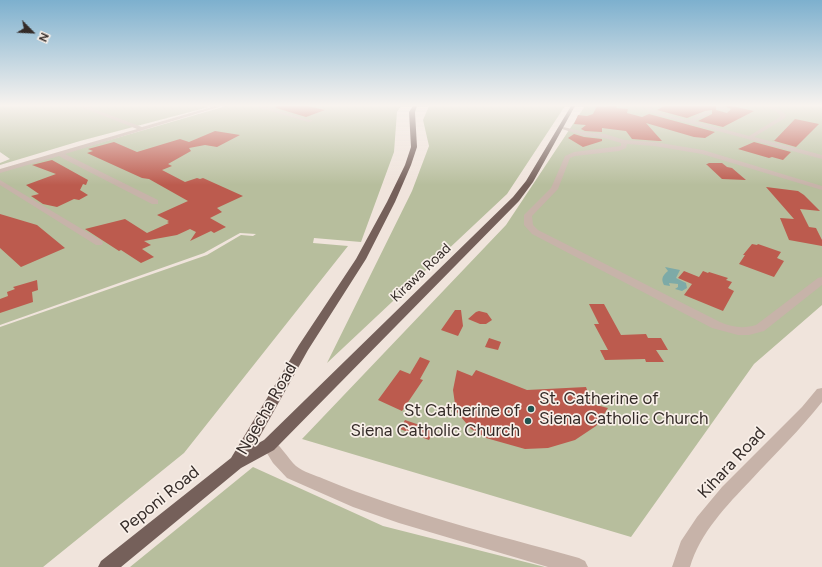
<!DOCTYPE html>
<html>
<head>
<meta charset="utf-8">
<style>
  body { margin:0 }
  #map { position:relative; width:822px; height:567px; overflow:hidden; background:#f0e4dc; font-family:Figtree,sans-serif }
  canvas { display:block }
  .north { position:absolute; left:12px; top:12px; width:40px; height:40px; -webkit-text-stroke:3px #f8efe8; paint-order:stroke; rotate:114deg; font-size:11px; font-weight:700; line-height:16px; text-align:center; color:#342b28 }
  .north::after { content:''; display:block; margin:auto; width:14px; height:18px; background:#342b28; clip-path:polygon(50% 0,100% 100%,50% 72%,0 100%) }
</style>
</head>
<body>
<div id="map">
<canvas width="822" height="567"></canvas>
<div class="north">N</div>
</div>
<script>
const c = document.querySelector('canvas').getContext('2d');
c.lineJoin = 'round';
function fill(path, color) { c.fillStyle = color; c.fill(path, 'evenodd'); }
function strokePath(path, color, width, dash) { c.strokeStyle = color; c.lineWidth = width; c.lineCap = dash ? 'butt' : 'round'; c.setLineDash(dash || []); c.stroke(path); }
function label(font, color, halo, rows, align = 'center') {
  c.font = font + ' Figtree,sans-serif'; c.lineWidth = 3.5; c.setLineDash([]); c.textBaseline = 'middle'; c.strokeStyle = halo; c.fillStyle = color; for (const [text, x, y, turn = 0] of rows) {
    c.save(); c.translate(x, y); c.rotate((+turn || 0) * Math.PI / 180); c.textAlign = isNaN(turn) ? turn : align; if (halo) c.strokeText(text, 0, 0); c.fillText(text, 0, 0); c.restore();
  }
}
const green = new Path2D(`
  M 0,106 L 206,106 L 209,107 L 80,141 L 0,165 L 0,163 L 10,159 L 0,152 Z
  M 226,106 L 401,106 L 397,112 L 394,152 L 361,242 L 314,238 L 313,243 L 348,246 L 184,453 L 43,567 L 0,567 L 0,327 L 207,255 L 241,235 L 253,236 L 256,234 L 240,233 L 204,253 L 0,325 L 0,172 Z
  M 429,106 L 565,106 L 507,194 L 327,363 L 412,191 L 429,146 L 423,120 Z
  M 585,106 L 822,106 L 822,305 L 754,364 L 631,537 L 302,439 L 506,225 Z
  M 253,467 L 383,526 L 545,567 L 130,567 Z`);
const water = new Path2D(`
  M 665,267 L 680,270 L 676,278 L 686,283 L 687,288 L 682,291 L 675,289 L 678,287 L 678,284 L 669,283 L 670,286 L 664,285 C 661,279 662,276 668,271 Z`);
const building = new Path2D(`
  M 276,106 L 307,106 L 325,110 L 306,117 L 276,108 Z
  M 597,106 L 606,107 L 607,106 L 617,106 L 616,108 L 628,109 L 627,113 L 642,117 L 649,114 L 715,132 L 705,138 L 694,137 L 646,123 L 662,141 L 659,141 L 632,139 L 626,131 L 602,128 L 602,132 L 585,131 L 581,129 L 586,125 L 574,124 L 578,115 L 587,116 L 593,114 Z
  M 664,106 L 716,106 L 716,110 L 727,113 L 731,109 L 724,106 L 732,106 L 754,111 L 723,127 L 698,121 L 712,114 L 712,110 L 705,111 L 687,118 L 657,110 Z
  M 795,119 L 819,124 L 796,147 L 771,140 L 774,141 Z
  M 215,131 L 240,135 L 217,147 L 205,145 L 189,148 L 191,151 L 168,164 L 172,166 L 162,170 L 185,182 L 197,178 L 200,179 L 203,178 L 243,196 L 217,208 L 222,212 L 210,218 L 226,227 L 214,233 L 211,231 L 190,241 L 196,232 L 190,229 L 177,235 L 144,241 L 151,245 L 142,249 L 154,257 L 141,263 L 121,250 L 119,251 L 85,229 L 125,219 L 147,233 L 169,223 L 167,222 L 169,221 L 157,215 L 188,201 L 149,179 L 142,178 L 87,153 L 93,151 L 88,149 L 114,142 L 137,152 L 180,139 L 189,142 Z
  M 574,134 L 584,137 L 602,139 L 602,141 L 583,147 L 568,138 Z
  M 754,142 L 791,152 L 783,160 L 772,157 L 769,158 L 738,149 Z
  M 52,160 L 88,180 L 86,185 L 83,184 L 80,190 L 88,195 L 79,200 L 74,199 L 57,207 L 43,204 L 31,196 L 39,194 L 26,185 L 56,174 L 32,165 Z
  M 707,163 L 722,163 L 727,167 L 732,168 L 746,180 L 722,179 L 706,164 L 709,164 Z
  M 766,187 L 798,191 L 804,195 L 820,211 L 800,209 L 809,227 L 816,228 L 822,240 L 822,246 L 789,240 L 780,218 L 794,219 Z
  M 0,214 L 37,225 L 65,248 L 21,267 L 0,248 Z
  M 752,244 L 757,245 L 758,244 L 781,252 L 777,258 L 784,261 L 774,277 L 739,264 L 745,255 L 743,255 Z
  M 684,271 L 699,277 L 703,271 L 708,273 L 709,272 L 728,278 L 726,280 L 732,282 L 728,288 L 734,291 L 723,311 L 684,295 L 692,284 L 678,278 Z
  M 37,280 L 38,290 L 32,292 L 33,302 L 0,313 L 0,299 L 8,296 L 7,292 L 15,289 L 13,287 Z
  M 589,304 L 604,304 L 621,335 L 646,334 L 648,338 L 661,338 L 668,350 L 656,350 L 664,362 L 646,362 L 645,359 L 605,360 L 600,350 L 608,350 L 594,324 L 599,324 Z
  M 455,310 L 461,310 L 463,326 L 458,336 L 441,330 Z
  M 479,311 L 487,313 L 492,320 L 486,324 L 480,324 L 468,319 L 476,312 Z
  M 489,338 L 501,342 L 498,350 L 485,347 Z
  M 420,357 L 430,361 L 420,379 L 423,380 L 402,411 L 378,400 L 400,370 L 410,374 Z
  M 457,370 L 472,376 L 476,370 L 527,390 L 586,387 L 592,404 L 608,408 L 596,426 L 575,440 L 548,448 L 525,449 L 486,438 L 471,429 L 456,411 L 453,390 Z
  M 405,420 L 434,430 L 429,440 L 400,429 Z`);
const minor = new Path2D(`
  M 79,106 L 86,106 L 142,127 L 215,106 L 222,106 L 65,154 L 158,200 L 158,204 L 152,204 L 64,159 L 59,156 L 0,173 L 0,169 L 137,129 Z
  M 255,106 L 263,106 L 313,121 L 308,122 Z
  M 646,106 L 650,106 L 653,110 C 661,112 683,121 690,119 C 697,117 703,111 711,111 L 711,113 L 694,121 L 749,136 L 780,117 L 780,115 L 776,111 L 765,106 C 774,106 779,108 786,115 L 785,118 L 754,137 L 822,155 L 822,159 L 658,115 L 649,112 Z
  M 718,106 L 723,106 L 722,107 L 730,110 L 727,112 L 716,109 Z
  M 559,126 L 585,132 L 605,134 L 625,140 L 654,142 L 703,150 L 822,186 L 822,190 L 702,154 L 654,146 L 627,144 L 626,148 L 619,151 L 575,156 L 570,158 L 558,189 L 532,216 L 533,225 L 538,230 L 720,322 C 732,327 743,329 756,325 L 818,278 L 822,277 L 822,285 L 764,331 L 749,335 L 738,335 L 712,328 L 532,234 L 524,225 L 524,215 L 551,188 L 565,156 L 574,152 L 621,146 L 621,143 L 604,138 L 584,136 L 559,128 Z
  M 0,180 L 102,241 L 103,243 L 102,245 L 96,245 L 0,185 Z
  M 822,388 L 822,402 C 800,430 775,454 751,480 C 727,505 700,533 690,567 L 672,567 L 681,541 L 697,517 L 722,487 L 802,407 L 817,389 Z
  M 269,438 C 279,442 288,459 296,466 C 303,472 315,475 324,479 C 406,513 493,534 579,558 L 585,561 L 588,567 L 548,567 L 399,523 L 353,507 L 287,478 L 273,463 L 262,445 L 264,440 Z`);
const major = new Path2D(`
  M 413,106 L 417,106 L 415,112 L 417,147 L 411,165 L 395,202 L 366,259 L 308,350 L 255,445 L 264,440 L 513,197 L 526,181 L 571,106 L 575,106 L 533,182 L 519,201 L 274,450 L 241,468 L 121,567 L 98,567 L 101,561 L 231,458 L 299,345 L 356,259 L 387,202 L 405,165 L 411,147 L 409,112 Z`);
const markers = [
  [531,409,4,"#215350"],
  [528,421,4,"#215350"]
];
const streetNames = [
  ["Kirawa Road",421,273,-44]
];
const nearPoinames = [
  ["St. Catherine of",539,399],
  ["Siena Catholic Church",539,419],
  ["St Catherine of",520,411,"right"],
  ["Siena Catholic Church",520,431,"right"]
];
const nearStreetnames = [
  ["Ngecha Road",267,409,-60],
  ["Kihara Road",732,463,-47],
  ["Peponi Road",160,500,-39]
];
fill(green, '#b7be9d');
fill(water, '#7daaa7');
fill(building, '#bc5b4e');
fill(minor, '#c7b3a9');
fill(major, '#75605a');
const sky = c.createLinearGradient(0, 0, 0, 185);
sky.addColorStop(0, '#7db0ce');
sky.addColorStop(0.57, '#f8f3ef');
sky.addColorStop(1, '#f8f3ef00');
c.fillStyle = sky;
c.fillRect(0, 0, 822, 185);
for (const [x, y, r, color] of markers) { const dot = new Path2D(); dot.arc(x, y, r, 0, 2 * Math.PI); c.fillStyle = color; c.fill(dot); strokePath(dot, '#f8efe8', 1.5); }
label('14px', '#342b28', '#f8efe8', streetNames);
label('17px', '#342b28', '#f8efe8', nearPoinames, 'left');
label('17px', '#342b28', '#f8efe8', nearStreetnames);
</script>
</body>
</html>
